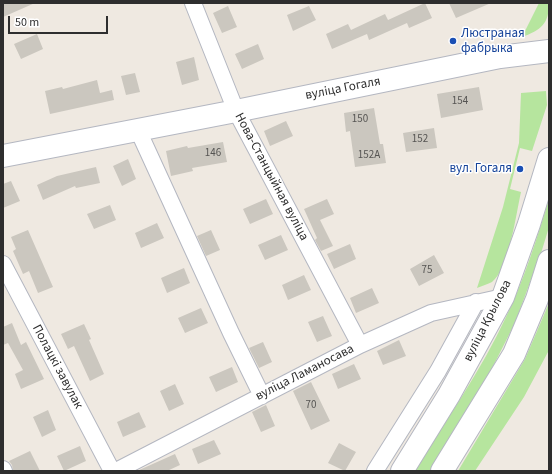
<!DOCTYPE html>
<html>
<head>
<meta charset="utf-8">
<style>
  body { margin:0 }
  #map { position:relative; width:552px; height:474px; overflow:hidden; background:#efe9e1; font-family:"Source Sans 3",sans-serif }
  canvas { display:block }
  .frame { position:absolute; inset:0; border:4px solid #2e2e2e; pointer-events:none }
  .scale { position:absolute; left:8px; top:16px; width:100px; height:18px; box-sizing:border-box; border:2px solid #2e2e2e; border-top:0; padding-left:5px; font-size:12px; line-height:14px; white-space:nowrap; color:#2e2e2e; -webkit-text-stroke:3px #fff; paint-order:stroke }
</style>
</head>
<body>
<div id="map">
<canvas width="552" height="474"></canvas>
<div class="frame"></div>
<div class="scale">50 m</div>
</div>
<script>
const c = document.querySelector('canvas').getContext('2d');
c.lineJoin = 'round';
function fill(path, color) { c.fillStyle = color; c.fill(path, 'evenodd'); }
function strokePath(path, color, width, dash) { c.strokeStyle = color; c.lineWidth = width; c.lineCap = dash ? 'butt' : 'round'; c.setLineDash(dash || []); c.stroke(path); }
function label(font, color, halo, rows, align = 'center') {
  c.font = font + ' "Source Sans 3",sans-serif'; c.lineWidth = 3; c.setLineDash([]); c.textBaseline = 'middle'; c.strokeStyle = halo; c.fillStyle = color; for (const [text, x, y, turn = 0] of rows) {
    c.save(); c.translate(x, y); c.rotate((+turn || 0) * Math.PI / 180); c.textAlign = isNaN(turn) ? turn : align; if (halo) c.strokeText(text, 0, 0); c.fillText(text, 0, 0); c.restore();
  }
}
const green = new Path2D(`
  M 539,3 L 549,3 C 549,24 541,30 522,37 Z
  M 546,91 L 547,105 L 532,151 L 520,148 L 510,189 L 521,192 C 516,214 509,269 492,282 C 488,284 482,286 477,288 L 503,207 L 519,143 L 521,93 Z
  M 549,199 L 549,227 L 542,250 L 515,323 L 483,386 L 430,471 L 414,471 C 446,420 481,371 506,317 C 524,280 537,238 549,199 Z
  M 549,303 L 548,352 L 524,397 L 475,471 L 458,471 L 525,359 Z`);
const building = new Path2D(`
  M 3,3 L 35,3 L 3,17 Z
  M 425,3 L 432,18 L 409,28 L 407,23 L 369,40 L 367,34 L 332,49 L 326,34 L 348,24 L 351,30 L 385,14 L 388,20 Z
  M 449,3 L 491,3 L 456,18 Z
  M 228,6 L 237,27 L 222,33 L 213,13 Z
  M 309,6 L 316,20 L 293,31 L 287,15 Z
  M 37,34 L 43,49 L 21,59 L 14,44 Z
  M 258,44 L 264,59 L 242,69 L 235,54 Z
  M 194,57 L 199,80 L 182,85 L 176,62 Z
  M 135,73 L 140,92 L 126,95 L 121,76 Z
  M 97,80 L 100,93 L 112,90 L 114,100 L 50,114 L 45,91 L 62,87 L 63,89 Z
  M 479,87 L 483,110 L 441,118 L 437,94 Z
  M 374,108 L 380,144 L 383,144 L 386,163 L 355,167 L 350,131 L 346,132 L 344,113 Z
  M 286,121 L 293,136 L 270,146 L 264,131 Z
  M 434,128 L 437,148 L 406,152 L 403,133 Z
  M 223,142 L 227,162 L 192,168 L 193,171 L 171,176 L 166,151 L 187,146 L 188,148 Z
  M 128,159 L 136,179 L 122,186 L 113,166 Z
  M 96,167 L 100,183 L 76,188 L 75,186 L 43,200 L 37,185 L 57,176 Z
  M 11,181 L 20,201 L 3,208 L 3,184 Z
  M 266,199 L 273,214 L 250,224 L 243,209 Z
  M 327,199 L 334,214 L 320,220 L 333,246 L 321,251 L 315,240 L 317,238 L 304,209 Z
  M 110,205 L 116,220 L 94,229 L 87,214 Z
  M 157,223 L 164,238 L 141,248 L 135,233 Z
  M 28,230 L 53,287 L 38,293 L 29,271 L 23,274 L 13,251 L 16,249 L 11,237 Z
  M 211,230 L 220,250 L 206,256 L 197,236 Z
  M 281,235 L 288,250 L 265,260 L 258,245 Z
  M 350,244 L 356,259 L 334,269 L 327,254 Z
  M 434,255 L 444,273 L 419,286 L 410,269 Z
  M 184,268 L 190,283 L 167,293 L 161,278 Z
  M 304,275 L 311,290 L 288,300 L 282,285 Z
  M 372,288 L 379,303 L 356,313 L 350,298 Z
  M 201,308 L 208,323 L 185,333 L 178,318 Z
  M 323,316 L 332,336 L 317,342 L 308,322 Z
  M 12,323 L 21,345 L 26,342 L 44,379 L 21,389 L 15,374 L 23,370 L 8,343 L 3,345 L 3,327 Z
  M 84,324 L 91,339 L 89,340 L 104,374 L 90,381 L 74,346 L 68,349 L 61,334 Z
  M 399,340 L 406,356 L 383,365 L 377,351 Z
  M 263,342 L 272,362 L 259,368 L 249,348 Z
  M 354,364 L 361,379 L 338,389 L 332,374 Z
  M 232,367 L 238,382 L 216,392 L 209,377 Z
  M 311,382 L 330,421 L 311,430 L 293,391 Z
  M 175,384 L 184,404 L 169,411 L 160,391 Z
  M 266,405 L 275,426 L 261,432 L 252,412 Z
  M 48,410 L 56,430 L 42,437 L 33,417 Z
  M 139,412 L 146,427 L 123,437 L 117,422 Z
  M 214,440 L 221,454 L 198,464 L 192,449 Z
  M 339,443 L 356,452 L 345,471 L 328,463 Z
  M 80,446 L 86,461 L 64,471 L 57,456 Z
  M 30,451 L 40,471 L 13,471 L 12,465 L 9,461 Z
  M 175,454 L 180,465 L 167,471 L 137,471 Z`);
const street = new Path2D(`
  M 193,3 L 236,111 L 360,345
  M 138,130 L 231,333 L 262,396
  M 3,264 L 112,471
  M 3,469 L 4,471
  M 116,471 L 360,345 L 431,313 L 503,297
  M 375,471 L 438,371 L 476,302`);
const secondary = new Path2D(`
  M 3,156 L 236,111 L 500,57 L 549,51
  M 402,471 L 449,395 L 503,297 L 529,224 L 549,159
  M 442,471 L 514,354 L 537,299 L 549,261`);
const markers = [
  [453,41,4,"#1a4fb4"],
  [520,169,4,"#1a4fb4"]
];
const numberNames = [
  ["154",460,102],
  ["150",360,120],
  ["152",420,140],
  ["146",213,154],
  ["152А",369,156],
  ["75",427,271],
  ["70",311,406]
];
const transitNames = [
  ["Люстраная",461,34],
  ["фабрыка",461,49],
  ["вул. Гогаля",512,169,"right"]
];
const streetNames = [
  ["вуліца Гогаля",343,89,-11],
  ["Нова-Станцыйная вуліца",271,177,62],
  ["вуліца Крылова",488,321,-63],
  ["Полацкі завулак",57,367,62],
  ["вуліца Ламаносава",305,373,-27]
];
fill(green, '#b6e59e');
fill(building, '#cbc7bf');
strokePath(street, '#b4b7c1', 18);
strokePath(secondary, '#b4b7c1', 24);
strokePath(street, '#fff', 16);
strokePath(secondary, '#fff', 22);
for (const [x, y, r, color] of markers) { const dot = new Path2D(); dot.arc(x, y, r, 0, 2 * Math.PI); c.fillStyle = color; c.fill(dot); strokePath(dot, '#fff', 1.5); }
label('11px', '#555452', null, numberNames);
label('13px', '#164399', '#fff', transitNames, 'left');
label('13px', '#2e2e2e', '#fff', streetNames);
</script>
</body>
</html>
